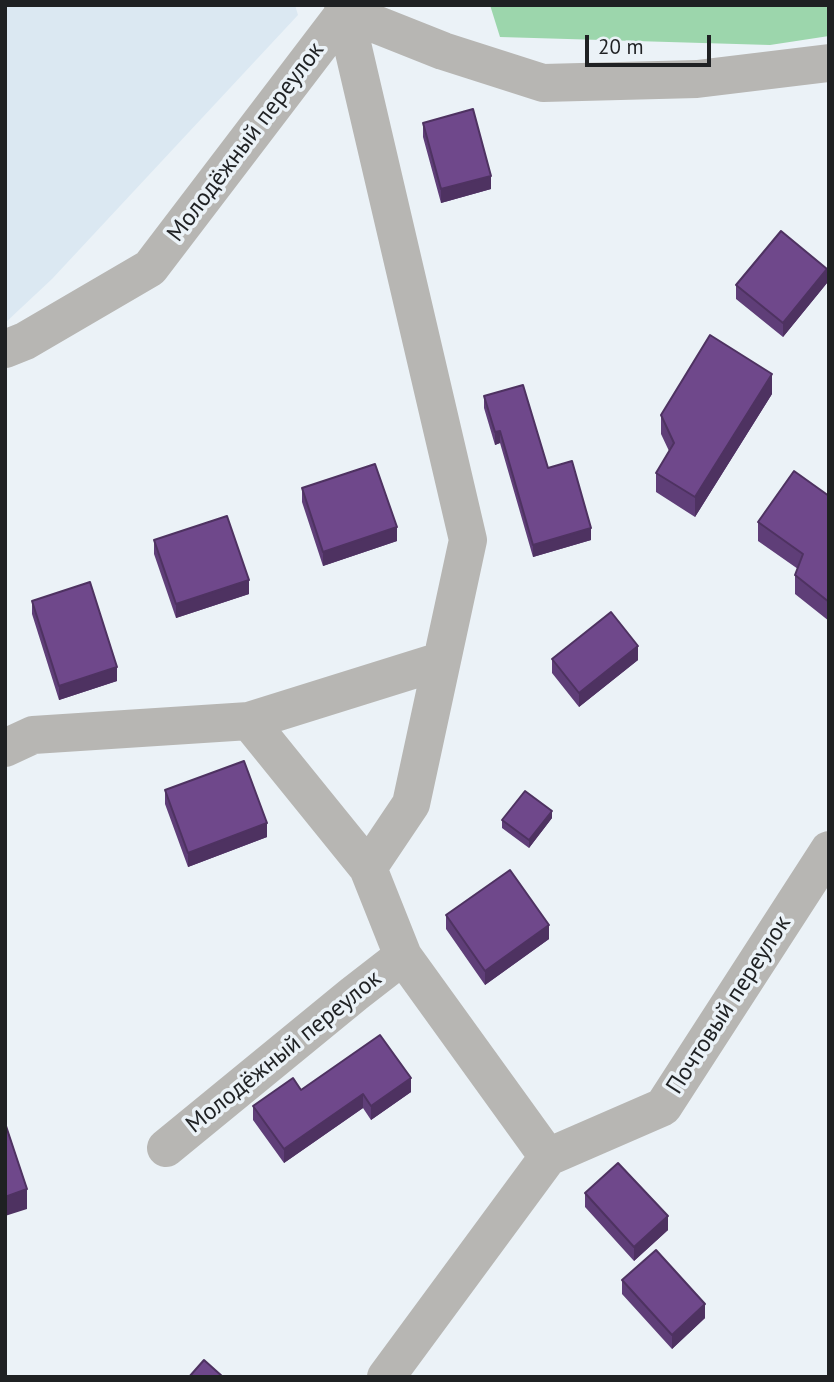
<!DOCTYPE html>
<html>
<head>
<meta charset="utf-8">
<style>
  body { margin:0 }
  #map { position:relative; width:834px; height:1382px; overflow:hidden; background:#ebf2f7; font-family:"PT Sans",sans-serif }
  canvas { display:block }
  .frame { position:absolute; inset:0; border:7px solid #1f2123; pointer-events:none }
  .scale { position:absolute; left:585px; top:35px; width:126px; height:32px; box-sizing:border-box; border:4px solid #1f2123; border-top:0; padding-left:9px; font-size:21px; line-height:24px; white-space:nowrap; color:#1f2123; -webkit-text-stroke:5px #ebf2f7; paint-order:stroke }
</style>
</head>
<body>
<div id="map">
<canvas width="834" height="1382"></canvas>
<div class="frame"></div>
<div class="scale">20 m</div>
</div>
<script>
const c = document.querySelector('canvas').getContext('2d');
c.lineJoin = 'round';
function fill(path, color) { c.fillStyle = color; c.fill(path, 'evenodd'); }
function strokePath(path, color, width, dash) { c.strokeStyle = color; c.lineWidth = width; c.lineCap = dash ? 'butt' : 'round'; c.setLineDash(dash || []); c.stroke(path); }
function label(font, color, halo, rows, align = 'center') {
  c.font = font + ' "PT Sans",sans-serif'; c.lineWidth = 7; c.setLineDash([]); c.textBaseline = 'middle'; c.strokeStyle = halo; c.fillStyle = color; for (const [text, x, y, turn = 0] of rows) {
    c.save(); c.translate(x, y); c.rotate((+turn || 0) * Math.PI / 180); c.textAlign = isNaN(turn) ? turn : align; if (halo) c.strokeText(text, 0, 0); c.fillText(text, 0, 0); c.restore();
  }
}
const built = new Path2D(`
  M 5,5 L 295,5 L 298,15 L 52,279 L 5,323 Z`);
const green = new Path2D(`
  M 490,5 L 829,5 L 829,36 L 770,45 L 500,37 Z`);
const minor = new Path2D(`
  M 343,5 L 468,540 L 411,804 L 368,868 L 403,956 L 548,1157
  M 345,12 L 443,51 L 543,83 L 697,79 L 829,63
  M 5,349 L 25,341 L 150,268 L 345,12
  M 5,748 L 33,735 L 249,721
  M 368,868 L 249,721 L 441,661
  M 166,1148 L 354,994 L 403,956
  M 386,1377 L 548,1157 L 663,1107 L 829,850`);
const wall = new Path2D(`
  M 423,123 L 491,189 L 441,203 L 423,137 Z
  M 827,283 L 783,337 L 736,299 L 736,285 Z
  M 772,394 L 695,517 L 656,492 L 656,473 L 669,451 L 661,434 L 661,415 Z
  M 484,396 L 548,468 L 591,540 L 533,557 L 500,443 L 495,445 L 484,408 Z
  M 302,488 L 397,541 L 323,566 L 302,502 Z
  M 829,496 L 829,621 L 795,594 L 795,575 L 798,569 L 758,541 L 758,522 Z
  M 154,540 L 249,594 L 176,618 L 154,554 Z
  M 32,601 L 117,681 L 59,700 L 32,614 Z
  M 552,659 L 638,660 L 579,707 L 552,673 Z
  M 165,790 L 267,837 L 188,867 L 165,804 Z
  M 552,818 L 529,848 L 502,828 L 502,820 Z
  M 446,915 L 549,939 L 485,985 L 446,929 Z
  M 301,1090 L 411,1092 L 371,1120 L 363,1108 L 284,1163 L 253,1120 L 253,1106 Z
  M 585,1193 L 668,1230 L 634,1261 L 585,1207 Z
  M 622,1280 L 705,1318 L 672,1349 L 622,1294 Z`);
const shadedWall = new Path2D(`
  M 491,176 L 491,189 L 441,203 L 441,189 Z
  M 827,269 L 827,283 L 783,337 L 783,323 Z
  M 772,374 L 772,394 L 695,517 L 695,497 Z
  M 500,431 L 500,443 L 495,445 L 495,432 Z
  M 397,527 L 397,541 L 323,566 L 323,552 Z
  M 591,528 L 591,540 L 533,557 L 533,545 Z
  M 249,580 L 249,594 L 176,618 L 176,604 Z
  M 638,646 L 638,660 L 579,707 L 579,693 Z
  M 117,667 L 117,681 L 59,700 L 59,686 Z
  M 552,811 L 552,818 L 529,848 L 529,840 Z
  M 267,823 L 267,837 L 188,867 L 188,853 Z
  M 549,925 L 549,939 L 485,985 L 485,971 Z
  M 411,1078 L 411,1092 L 371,1120 L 371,1106 Z
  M 363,1094 L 363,1108 L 284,1163 L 284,1149 Z
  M 27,1189 L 27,1209 L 5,1216 L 5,1197 Z
  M 668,1216 L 668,1230 L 634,1261 L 634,1247 Z
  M 705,1304 L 705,1318 L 672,1349 L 672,1335 Z`);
const building = new Path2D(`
  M 473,109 L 491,176 L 441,189 L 423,123 Z
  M 781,231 L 827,269 L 783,323 L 736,285 Z
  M 710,335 L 772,374 L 695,497 L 656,473 L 674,443 L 661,415 Z
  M 523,385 L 548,468 L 572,461 L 591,528 L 533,545 L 500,431 L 495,432 L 484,396 Z
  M 375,464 L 397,527 L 323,552 L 302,488 Z
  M 794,471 L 829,496 L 829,602 L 795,575 L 803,554 L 758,522 Z
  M 227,516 L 249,580 L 176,604 L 154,540 Z
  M 90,582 L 117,667 L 59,686 L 32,601 Z
  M 611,612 L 638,646 L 579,693 L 552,659 Z
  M 244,761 L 267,823 L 188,853 L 165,790 Z
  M 525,791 L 552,811 L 529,840 L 502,820 Z
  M 510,870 L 549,925 L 485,971 L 446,915 Z
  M 380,1035 L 411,1078 L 371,1106 L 363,1094 L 284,1149 L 253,1106 L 293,1078 L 301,1090 Z
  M 5,1123 L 27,1189 L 5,1197 Z
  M 618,1163 L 668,1216 L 634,1247 L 585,1193 Z
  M 656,1250 L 705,1304 L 672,1335 L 622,1280 Z
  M 204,1360 L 223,1377 L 189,1377 Z`);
const streetNames = [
  ["Молодёжный переулок",246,142,-53],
  ["Почтовый переулок",729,1005,-57],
  ["Молодёжный переулок",284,1052,-39]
];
fill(built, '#dbe8f2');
fill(green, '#9cd6ac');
strokePath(minor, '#b7b6b3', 38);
fill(wall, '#5f3e78');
fill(shadedWall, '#4e3261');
fill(building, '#6f488b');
strokePath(building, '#4e3261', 2);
label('24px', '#1f2123', '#ebf2f7', streetNames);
</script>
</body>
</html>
